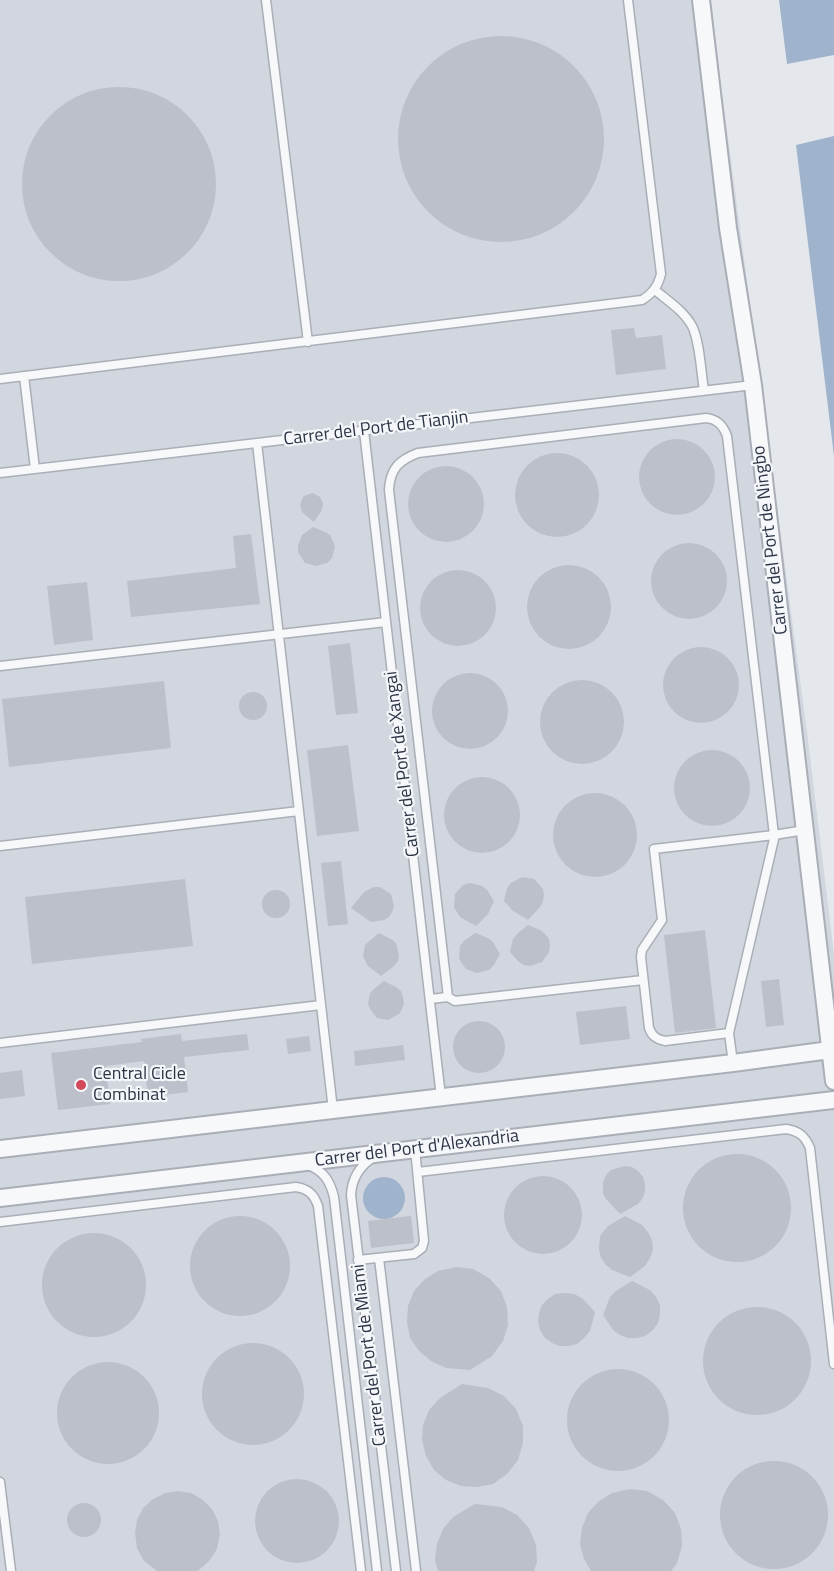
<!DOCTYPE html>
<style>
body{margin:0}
canvas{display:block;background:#e4e7ec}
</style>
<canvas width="834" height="1571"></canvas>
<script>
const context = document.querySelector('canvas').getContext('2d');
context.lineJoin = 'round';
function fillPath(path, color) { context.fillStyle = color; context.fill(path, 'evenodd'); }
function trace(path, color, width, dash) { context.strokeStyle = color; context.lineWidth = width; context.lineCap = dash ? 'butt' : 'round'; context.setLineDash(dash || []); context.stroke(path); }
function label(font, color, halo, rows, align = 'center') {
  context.font = font + ' "Titillium Web",sans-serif'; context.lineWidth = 4.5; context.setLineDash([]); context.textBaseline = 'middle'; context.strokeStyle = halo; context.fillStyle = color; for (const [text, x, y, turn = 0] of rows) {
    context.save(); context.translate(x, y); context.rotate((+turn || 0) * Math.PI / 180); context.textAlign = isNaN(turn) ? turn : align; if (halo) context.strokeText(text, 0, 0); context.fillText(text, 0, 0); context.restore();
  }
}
fillPath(new Path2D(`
 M0 0H711L721 86 808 740 834 954V1571H0Z`), '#d2d6de');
fillPath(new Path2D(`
 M779 0H834V55L787 64Z
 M834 136V456L796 145Z
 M363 1198a21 21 0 1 1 42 0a21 21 0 1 1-42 0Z`), '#9fb4cc');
fillPath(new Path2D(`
 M398 139a103 103 0 1 1 206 0a103 103 0 1 1-206 0Z
 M22 184a97 97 0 1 1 194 0a97 97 0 1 1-194 0Z
 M634 328 636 338 662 335 666 369 616 375 611 330Z
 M639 477a38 38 0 1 1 76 0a38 38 0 1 1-76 0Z
 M515 495a42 42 0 1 1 84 0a42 42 0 1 1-84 0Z
 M408 504a38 38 0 1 1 76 0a38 38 0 1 1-76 0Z
 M313 493 320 497 323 503 322 510 314 522 302 512 300 505 303 497 306 495Z
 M313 527 325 532 330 535 333 541 335 547 332 558 327 563 316 566 305 563 298 552V546L302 535Z
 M251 534 260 604 131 617 127 581 236 568 233 536Z
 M651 581a38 38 0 1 1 76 0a38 38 0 1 1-76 0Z
 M527 607a42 42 0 1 1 84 0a42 42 0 1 1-84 0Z
 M420 608a38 38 0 1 1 76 0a38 38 0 1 1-76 0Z
 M87 582 93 640 54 645 47 586Z
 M350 643 358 713 336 715 328 646Z
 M663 685a38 38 0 1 1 76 0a38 38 0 1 1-76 0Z
 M432 711a38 38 0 1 1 76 0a38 38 0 1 1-76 0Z
 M540 722a42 42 0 1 1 84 0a42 42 0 1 1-84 0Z
 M164 681 171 748 9 767 2 699Z
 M239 706a14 14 0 1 1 28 0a14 14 0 1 1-28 0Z
 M348 745 359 831 317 836 307 750Z
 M674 788a38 38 0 1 1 76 0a38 38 0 1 1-76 0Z
 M444 815a38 38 0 1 1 76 0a38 38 0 1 1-76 0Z
 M553 835a42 42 0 1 1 84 0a42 42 0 1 1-84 0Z
 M341 861 348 924 328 926 321 863Z
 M522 877 534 879 543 889 544 895 543 901 540 907 528 920 513 911 504 901 507 888 511 883Z
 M185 879 193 946 32 964 25 897Z
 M470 883 482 886 487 890 494 901 488 914 476 926 460 917 454 907 455 894 463 885Z
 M374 887H380L391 894 394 906 392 912 389 917 384 920 371 922 351 908 364 892Z
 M262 904a14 14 0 1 1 28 0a14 14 0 1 1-28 0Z
 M528 925 540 930 545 934 549 939 550 946 549 952 542 962 530 966 524 965 519 962 510 952 513 939 517 934Z
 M705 930 716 1028 675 1033 664 935Z
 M379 933 391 939 396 943 399 955 398 961 394 966 381 976 368 966 363 956 365 945Z
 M475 933 488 938 493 942 500 954 494 965 489 970 477 973 466 969 459 959 460 946 464 941Z
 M779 979 784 1025 766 1027 761 981Z
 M384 981 396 987 401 991 403 997 404 1003 402 1009 399 1014 388 1020 377 1018 370 1009 368 1004 370 993 374 989Z
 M626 1006 630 1039 580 1045 576 1012Z
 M453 1047a26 26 0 1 1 52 0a26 26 0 1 1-52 0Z
 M181 1034 182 1041 247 1034 249 1050 184 1057 188 1092 148 1097 144 1061 106 1066 110 1104 58 1110 51 1053 142 1042 141 1039Z
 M309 1036 311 1051 288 1054 286 1039Z
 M403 1045 405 1060 355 1066 354 1051Z
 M22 1070 25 1096 0 1099V1073Z
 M683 1208a54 54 0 1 1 108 0a54 54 0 1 1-108 0Z
 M625 1166 632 1167 638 1171 643 1177 645 1184V1192L642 1199 638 1204 620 1214 607 1200 603 1194V1183L606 1175 611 1170Z
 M504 1215a39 39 0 1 1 78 0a39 39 0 1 1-78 0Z
 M411 1216 414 1243 371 1248 368 1221Z
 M625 1216 642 1225 648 1232 652 1240 653 1250 650 1258 645 1266 630 1277 612 1270 606 1265 601 1258 599 1249 600 1236 608 1226Z
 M190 1266a50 50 0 1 1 100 0a50 50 0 1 1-100 0Z
 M42 1285a52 52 0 1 1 104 0a52 52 0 1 1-104 0Z
 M456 1267 473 1269 489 1278 501 1291 507 1307 508 1325 503 1341 492 1356 470 1370 446 1368 431 1361 419 1351 410 1338 407 1322 408 1306 414 1291 425 1279 438 1271Z
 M632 1281 650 1290 656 1297 660 1305V1314L658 1323 653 1330 645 1336 637 1338H628L620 1335 613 1330 603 1315 610 1297 616 1291Z
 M564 1293 574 1294 582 1298 595 1312 590 1331 584 1338 577 1344 569 1346H560L552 1343 545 1338 540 1330 538 1322 539 1313 542 1305 548 1299 555 1294Z
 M703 1361a54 54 0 1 1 108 0a54 54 0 1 1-108 0Z
 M202 1394a51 51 0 1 1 102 0a51 51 0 1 1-102 0Z
 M57 1413a51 51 0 1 1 102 0a51 51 0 1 1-102 0Z
 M567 1420a51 51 0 1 1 102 0a51 51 0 1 1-102 0Z
 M462 1384 488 1388 504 1396 516 1409 523 1426V1443L518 1460 507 1474 493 1484 477 1487 461 1486 446 1480 434 1470 426 1456 422 1440 423 1425 429 1410 440 1398Z
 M720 1515a54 54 0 1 1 108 0a54 54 0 1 1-108 0Z
 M255 1521a42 42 0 1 1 84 0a42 42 0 1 1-84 0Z
 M630 1489 647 1491 663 1500 675 1513 681 1529 682 1546 677 1563 671 1571H591L584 1559 580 1544 582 1528 588 1513 599 1501 612 1493Z
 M178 1491 191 1493 203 1500 212 1509 218 1521 220 1534 217 1549 209 1561 198 1571H157L144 1561 137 1548 135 1533 137 1520 143 1508 153 1499 165 1493Z
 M67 1520a17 17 0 1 1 34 0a17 17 0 1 1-34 0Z
 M475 1504 502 1507 517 1515 529 1528 536 1545 537 1562 534 1571H438L435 1560 437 1544 443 1529 453 1517Z`), '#bbc0ca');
const lane = new Path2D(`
 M266 0 308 342
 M655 290C668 301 684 311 692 326 700 341 701 373 704 390
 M24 376 35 469
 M0 379 642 300C653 293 658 286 661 274L628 0
 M364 431 441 1097
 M257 443 333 1110
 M0 473 753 385
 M0 666 386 622
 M0 846 299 811
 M448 997 389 490C390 469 399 460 418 453L706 418C717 419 723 425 727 436L774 835 654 849 662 920 642 950 641 957 649 1028C652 1036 656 1039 665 1041L729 1033 774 839V835L805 830
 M430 999 448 997 455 1001 643 980
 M729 1033 733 1063
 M0 1043 321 1005
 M374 1157C359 1166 352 1178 351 1195L396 1571
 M308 1165C324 1171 330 1181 334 1197L377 1571
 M418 1172 786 1129C799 1131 805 1136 810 1148L834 1364
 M0 1222 296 1187C308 1189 314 1194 318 1206L361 1571
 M379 1258 416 1571
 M358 1260 414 1254 422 1248 424 1241 415 1149
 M0 1482 11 1571`);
const street = new Path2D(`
 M701 0 728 228 753 385 834 1081
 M0 1149 733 1063 830 1050
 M0 1198 834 1100`);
trace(lane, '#a9aeb7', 11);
trace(street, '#a9aeb7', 20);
trace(lane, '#f7f8fa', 8);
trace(street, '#f7f8fa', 16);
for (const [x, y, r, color] of [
 [81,1085,6,"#d1495b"]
]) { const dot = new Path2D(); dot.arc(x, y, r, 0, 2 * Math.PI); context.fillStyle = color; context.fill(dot); trace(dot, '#f4f6f9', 2); }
label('18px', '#2b3445', '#f4f6f9', [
 ["Carrer del Port de Tianjin",376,429,-7],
 ["Carrer del Port de Ningbo",771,540,-97],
 ["Carrer del Port de Xangai",403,764,-97],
 ["Carrer del Port d'Alexandria",417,1149,-7],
 ["Carrer del Port de Miami",370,1355,-97]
]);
label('18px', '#2b3445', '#f4f6f9', [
 ["Central Cicle",93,1075],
 ["Combinat",93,1096]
], 'left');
</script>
